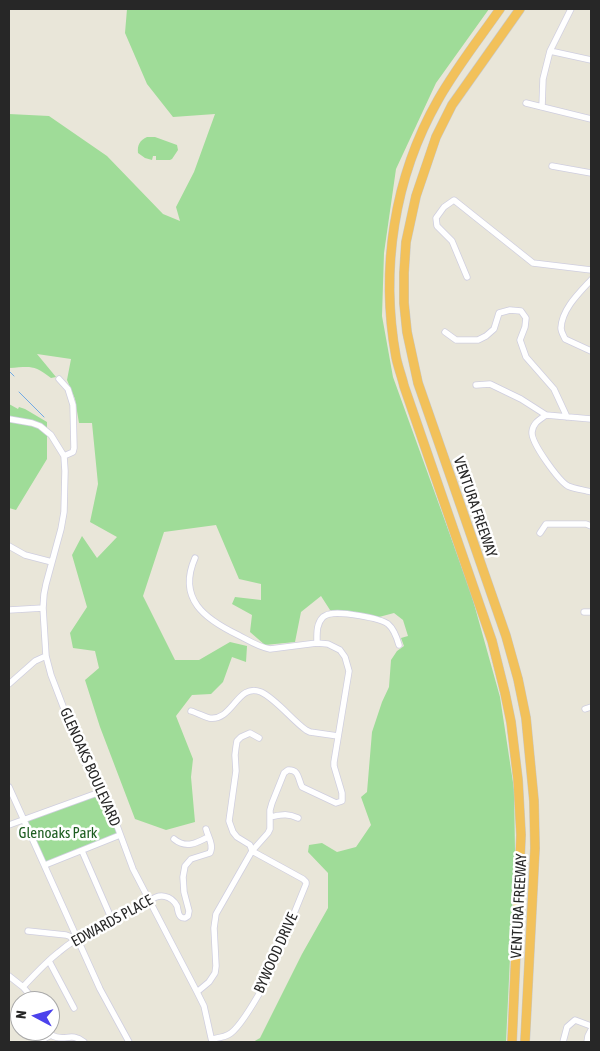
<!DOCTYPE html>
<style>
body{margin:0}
#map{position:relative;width:600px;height:1051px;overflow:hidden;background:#e9e6d9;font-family:"Asap Condensed",sans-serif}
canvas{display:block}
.frame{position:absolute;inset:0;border:10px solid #272727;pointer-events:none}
.north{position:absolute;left:10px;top:991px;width:50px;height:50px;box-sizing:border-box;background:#fff;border:1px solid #a9a9a9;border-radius:50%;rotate:276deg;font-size:14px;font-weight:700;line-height:20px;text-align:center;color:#272727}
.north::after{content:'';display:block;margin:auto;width:18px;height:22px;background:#4c42ec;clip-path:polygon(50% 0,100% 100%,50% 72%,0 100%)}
</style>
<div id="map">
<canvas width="600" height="1051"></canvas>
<div class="frame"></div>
<div class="north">N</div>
</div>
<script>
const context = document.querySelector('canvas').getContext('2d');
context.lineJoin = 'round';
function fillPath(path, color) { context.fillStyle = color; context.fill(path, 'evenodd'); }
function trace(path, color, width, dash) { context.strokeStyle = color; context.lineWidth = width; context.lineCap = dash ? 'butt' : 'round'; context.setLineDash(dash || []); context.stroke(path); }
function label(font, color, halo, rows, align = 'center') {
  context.font = font + ' "Asap Condensed",sans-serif'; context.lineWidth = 5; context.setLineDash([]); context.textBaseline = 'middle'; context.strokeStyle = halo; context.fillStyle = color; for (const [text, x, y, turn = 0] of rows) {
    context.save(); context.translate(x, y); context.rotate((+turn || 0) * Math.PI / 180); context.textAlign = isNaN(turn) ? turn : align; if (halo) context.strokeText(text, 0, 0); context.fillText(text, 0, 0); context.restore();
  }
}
fillPath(new Path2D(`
 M127 9H489L436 83 396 169 384 253 382 316 393 377 471 593 500 697 514 789 515 852 506 1042H253L260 1038 302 954 328 908V873L308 852 309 845 322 843 337 852 356 847 371 825 361 797 367 792 372 732 382 702 389 687 391 660 397 651 404 646 401 638 408 636 403 620 394 613 379 617 330 610 321 596 301 612 295 642 265 645 250 632 252 615 232 604 235 597 261 600V584L239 579 216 525 164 532 143 596 175 660H199L230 642 247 646 246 662 232 657 223 682 211 694 192 695 176 716 193 759 191 777 195 822 166 830 135 819 100 727 85 680 99 668 95 651 73 648 70 633 87 607 72 555 82 536 97 558 117 537 90 522 98 484 92 423H79L75 399 67 380 71 359 37 354 56 377 51 378C33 364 30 367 9 368V114L49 116 107 156 163 214 180 221 176 207 194 172 215 114 173 117 147 84 125 33Z
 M147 137H155L177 145 178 150 172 159 170 160H156V156H153L152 160 145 158 138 153C137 145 140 140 147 137Z
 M9 404 18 409 19 407 25 409 47 422V459L16 510 9 508Z
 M100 792 120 835 45 865 24 819Z`), '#9fdc98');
trace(new Path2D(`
 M9 372H10L14 376
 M19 392 44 417`), '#71aae5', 1);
const minor = new Path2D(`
 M550 51 591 60
 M526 103 591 119
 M542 107 543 79 550 51 571 9
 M552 166 591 173
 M467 277 452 241 437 226 436 218 444 207 454 200 533 263 591 270
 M591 280C579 293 562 309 561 328 561 332 564 336 565 339L591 351
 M445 332 456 340H478L486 336 494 329 499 313 510 310 521 311 526 318 525 327 520 340 526 357 554 389 567 417
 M59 379 68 389 73 405 74 448 73 452 64 456
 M476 385 490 384 521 399 546 415 591 419
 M546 415C539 420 533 423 532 432 531 443 559 481 568 486 574 489 585 490 591 492
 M9 419 32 423 40 426 51 435 64 456 65 471 64 512 61 529 46 584 44 594 43 608 46 656 51 675 84 761 116 823 133 869 197 992 204 1006 212 1042
 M540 533 546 524H586L591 526
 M9 546 25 555 52 562
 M195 558C177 599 205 619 238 635 248 640 258 647 270 649L317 643 328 644 340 650 345 657 349 671 334 762V766L342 793V801L336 803 302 787C298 779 299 769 288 770L284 773 272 803 270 810V829L268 833 252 851 216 914 214 928 216 966 215 973 209 982 197 992
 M9 610 43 608
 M584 612H591
 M317 643C317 634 316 624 323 617 325 616 327 614 330 614 340 611 380 618 388 624 394 629 397 638 399 645
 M9 684 35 661 46 656
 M585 709 591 707
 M191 711C197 713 203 716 209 718 233 722 237 682 261 692 276 699 292 720 306 730L310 732 338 736
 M9 787 100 989 129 1042
 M270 817C281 815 287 813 298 818
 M9 825 100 792
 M174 839C186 849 197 843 208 837
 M82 851 112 920
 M45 865 120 835
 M28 931 66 935 77 939
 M49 961 74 1008
 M9 976 23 987 35 1001
 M23 987C35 974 46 962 59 952 85 930 120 916 150 901 159 893 171 895 177 906 178 910 178 915 181 917 182 918 184 918 185 918L188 916 189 911 184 892 183 877 185 866 191 859 210 853C214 845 208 837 206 829
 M50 1023 51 1035
 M51 1035C65 1043 70 1031 84 1042
 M212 1039C218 1038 226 1037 231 1033 243 1024 259 994 267 980L306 884V882L303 879 252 851 250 845 237 837 233 832 229 821 236 771 235 755 236 747 237 741 241 737 250 733 259 738
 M38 1042 51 1035
 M563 1042 567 1027 575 1020 591 1026
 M587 1042 588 1036 591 1030`);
const highway = new Path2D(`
 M500 9C479 39 456 68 438 100 394 177 380 269 396 357 398 367 402 377 404 386L492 641 505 693 511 722 518 780 521 835 512 1042
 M520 9 452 105 436 137 416 196 406 242 404 273V303L407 332 418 383 506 636 518 679 526 718 534 801 535 848 525 1042`);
trace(minor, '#cfcedf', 7);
trace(highway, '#c7c7c7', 10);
trace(minor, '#fff', 5.5);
trace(highway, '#f2c15a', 9);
label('15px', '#272727', '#fff', [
 ["VENTURA FREEWAY",475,507,71],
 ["GLENOAKS BOULEVARD",90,767,66],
 ["VENTURA FREEWAY",519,906,-87],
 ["EDWARDS PLACE",112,921,-29],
 ["BYWOOD DRIVE",276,953,-66]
]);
label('15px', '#1d5d20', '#fff', [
 ["Glenoaks Park",58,833]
]);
</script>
